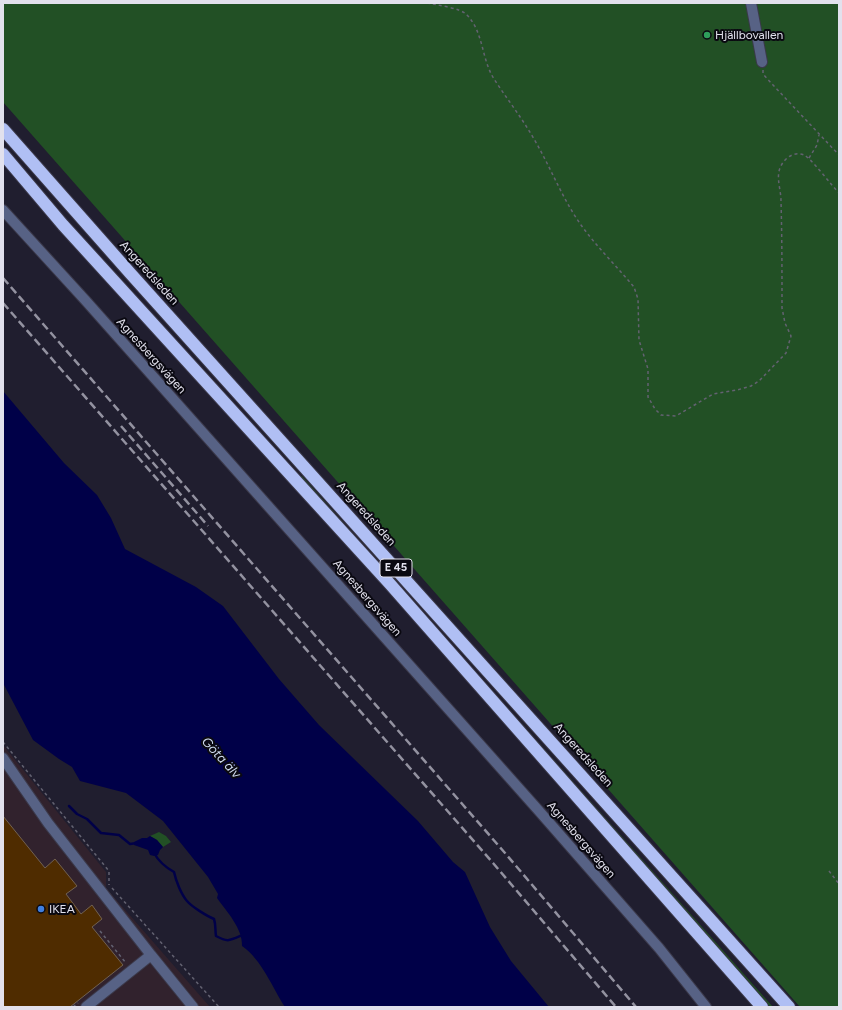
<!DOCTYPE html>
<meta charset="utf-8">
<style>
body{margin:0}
#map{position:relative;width:842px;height:1010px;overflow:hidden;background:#201e2f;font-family:Figtree,sans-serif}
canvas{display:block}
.frame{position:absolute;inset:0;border:4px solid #e2e1ed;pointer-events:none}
</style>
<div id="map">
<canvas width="842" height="1010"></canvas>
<div class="frame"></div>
</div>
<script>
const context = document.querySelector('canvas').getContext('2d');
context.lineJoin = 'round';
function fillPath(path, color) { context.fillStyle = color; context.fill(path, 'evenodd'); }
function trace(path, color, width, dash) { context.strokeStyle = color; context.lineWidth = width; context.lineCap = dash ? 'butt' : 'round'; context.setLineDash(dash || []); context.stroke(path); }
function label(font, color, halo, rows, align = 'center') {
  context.font = font + ' Figtree,sans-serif'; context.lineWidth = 4; context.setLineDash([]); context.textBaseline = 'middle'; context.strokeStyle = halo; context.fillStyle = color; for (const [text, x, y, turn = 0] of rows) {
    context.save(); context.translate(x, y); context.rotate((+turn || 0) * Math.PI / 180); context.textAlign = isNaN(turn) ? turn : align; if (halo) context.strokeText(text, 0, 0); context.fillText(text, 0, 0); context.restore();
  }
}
fillPath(new Path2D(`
 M3 745 106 872V888L210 1007H3Z`), '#31222d');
fillPath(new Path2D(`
 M3 3H839V1007H800L3 102Z
 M302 476 773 1007H770L739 972 301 479 300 477Z
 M159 832 166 836 171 842 163 847 157 840 150 836Z`), '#225025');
fillPath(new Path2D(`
 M3 391 64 463 97 495 111 518 125 549 196 587 223 606 279 679 319 725 418 821 453 862 465 872 490 927 511 961 549 1007H285C272 987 262 960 242 946 243 929 227 912 217 898L218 894 208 877 163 821 126 793 80 781 72 767 59 759 33 740 3 683Z
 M150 836 157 840 163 847 160 850 158 855 154 856 150 855 148 850 134 845V842L142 838H147Z`), '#000048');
trace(new Path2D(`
 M69 806 77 814 87 819 101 833 119 835 130 844 137 843
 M154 853C159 862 165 867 174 872 176 881 181 894 187 901 192 907 207 916 214 919 216 925 215 930 216 936 227 942 229 941 240 936`), '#000048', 2.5);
const building = new Path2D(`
 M3 816 45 868 55 859 77 886 66 894 81 914 92 905 102 919 92 927 123 965 70 1007H3Z`);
fillPath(building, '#4f2c00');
trace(building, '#716151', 1);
const minor = new Path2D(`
 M751 3 762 62
 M3 210 86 301 539 811 659 948 706 1007
 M3 758 48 823 151 955
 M86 1007 151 955 193 1007`);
const highway = new Path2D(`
 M3 129 130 273 789 1007
 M3 154 63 225 390 584 762 1007`);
trace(minor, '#3b394a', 12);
trace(highway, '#3b394a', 14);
trace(new Path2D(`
 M427 3C437 5 461 8 467 15 484 33 481 58 494 79 507 99 522 118 534 139 551 168 562 198 581 225 597 247 617 267 634 287L638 299 639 340 648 369V397L655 409 661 415 676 416 713 394 737 390 751 386 759 381 786 353 791 336 785 323 782 308C782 272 782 236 781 201 781 190 776 178 780 168 784 158 794 151 804 155 810 157 832 186 839 193
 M763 70V74L773 85 839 155
 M809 158 817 145 819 135
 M3 742 109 871V885
 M829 871 839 884
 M112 888 219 1007
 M100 931 126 963
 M73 1007 78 1003`), '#636271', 1.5, [3, 3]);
trace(minor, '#576285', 10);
trace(highway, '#b0bff4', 12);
trace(new Path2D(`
 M3 278 505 853 636 1007
 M3 303 493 863 616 1007
 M121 426 208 526`), '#9392a0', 2.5, [8, 4]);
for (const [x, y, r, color] of [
 [707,35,4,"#2e9e5b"],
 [41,909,4,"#3f7fe0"]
]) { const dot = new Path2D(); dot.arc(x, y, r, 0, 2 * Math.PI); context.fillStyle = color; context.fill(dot); trace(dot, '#0a0911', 1.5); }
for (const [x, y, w] of [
 [396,568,32]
]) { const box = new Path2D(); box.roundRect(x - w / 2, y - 9, w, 18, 3); context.fillStyle = '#0a0911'; context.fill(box); trace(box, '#e2e1ed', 1); }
label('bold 11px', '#e2e1ed', null, [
 ["E 45",396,568]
]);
label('12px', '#e2e1ed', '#0a0911', [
 ["Hjällbovallen",715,35],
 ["IKEA",49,909]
], 'left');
label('12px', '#e2e1ed', '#0a0911', [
 ["Angeredsleden",149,273,48],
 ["Agnesbergsvägen",151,356,48],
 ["Angeredsleden",366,514,48],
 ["Agnesbergsvägen",367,598,49],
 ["Angeredsleden",583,755,48],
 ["Agnesbergsvägen",581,840,49]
]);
label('italic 13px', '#cedaef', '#0a0911', [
 ["Göta älv",221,758,47]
]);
</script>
